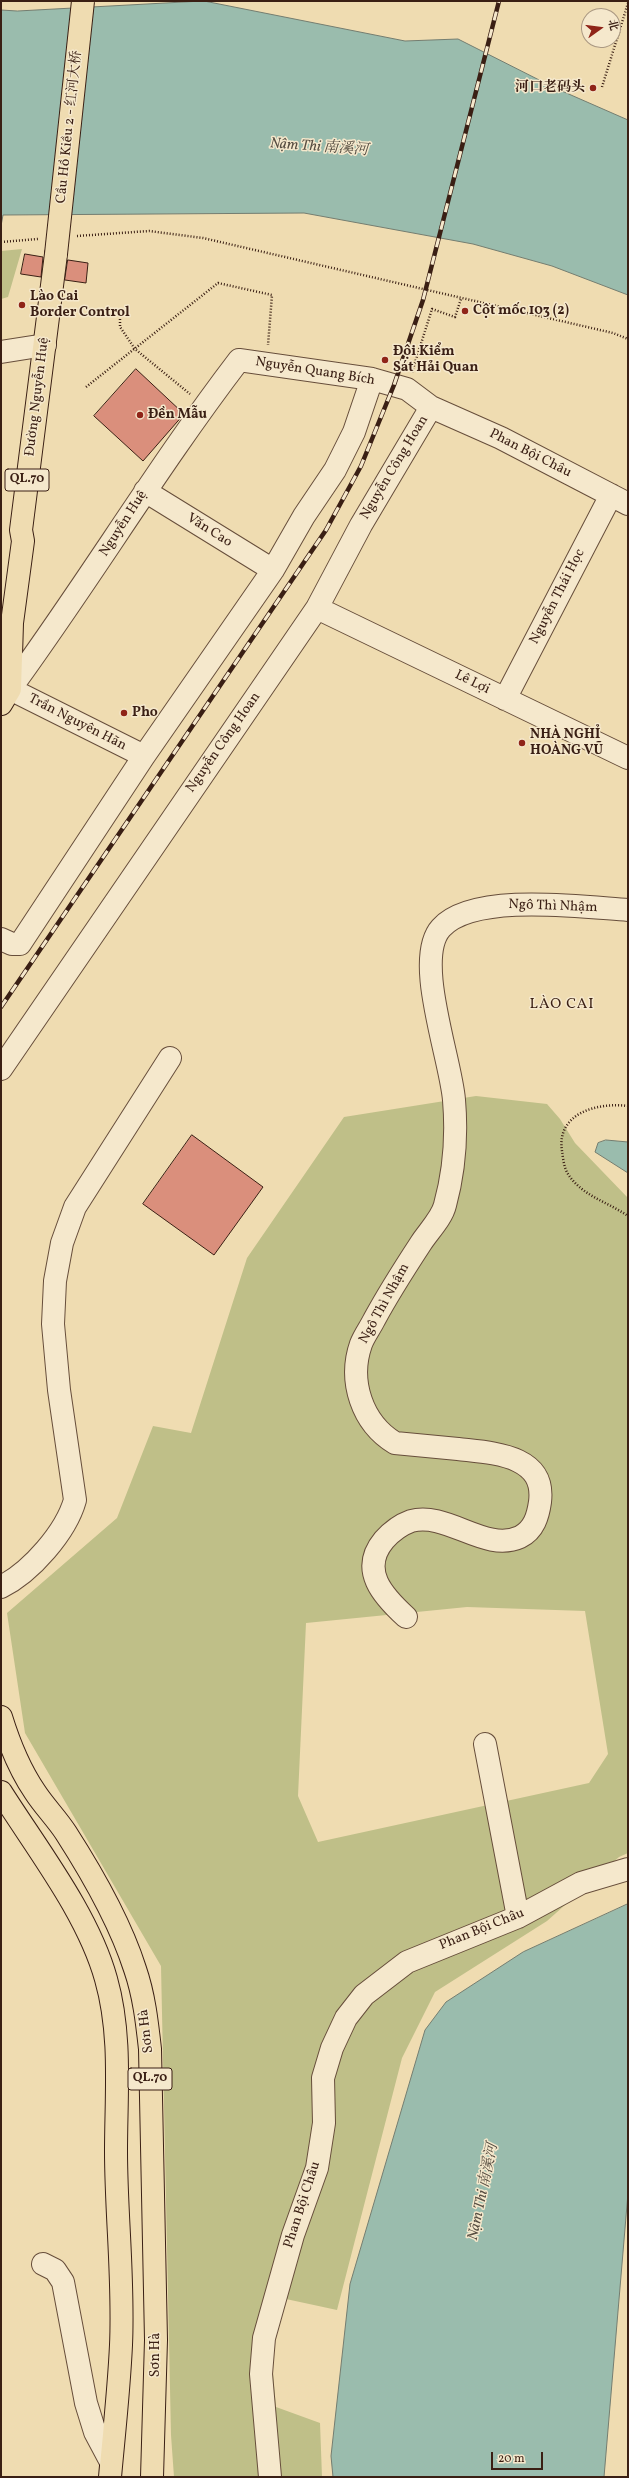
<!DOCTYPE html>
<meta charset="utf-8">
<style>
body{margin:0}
#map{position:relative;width:629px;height:2478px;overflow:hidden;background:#efdcb1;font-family:Vollkorn,"Noto Serif SC",serif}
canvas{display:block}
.frame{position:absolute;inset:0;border:2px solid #3a1f14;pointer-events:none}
.north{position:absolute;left:581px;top:8px;width:40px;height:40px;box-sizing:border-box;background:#f5e8cc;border:1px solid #aa9882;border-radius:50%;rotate:76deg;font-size:11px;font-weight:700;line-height:16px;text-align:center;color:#3a1f14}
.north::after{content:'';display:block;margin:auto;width:14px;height:18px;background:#8f2418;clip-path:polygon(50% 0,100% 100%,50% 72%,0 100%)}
.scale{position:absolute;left:491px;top:2452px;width:52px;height:18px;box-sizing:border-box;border:2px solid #3a1f14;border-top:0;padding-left:5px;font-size:12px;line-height:14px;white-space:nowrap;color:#3a1f14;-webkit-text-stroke:3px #f5e8cc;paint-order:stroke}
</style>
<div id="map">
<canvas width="629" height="2478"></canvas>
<div class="frame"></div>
<div class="north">北</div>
<div class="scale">20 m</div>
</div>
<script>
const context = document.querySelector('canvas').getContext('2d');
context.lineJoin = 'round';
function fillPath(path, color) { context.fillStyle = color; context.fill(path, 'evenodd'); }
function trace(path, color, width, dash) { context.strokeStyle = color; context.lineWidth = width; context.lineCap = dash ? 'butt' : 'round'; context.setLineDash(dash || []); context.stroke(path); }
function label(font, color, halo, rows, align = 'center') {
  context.font = font + ' Vollkorn,"Noto Serif SC",serif'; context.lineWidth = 3; context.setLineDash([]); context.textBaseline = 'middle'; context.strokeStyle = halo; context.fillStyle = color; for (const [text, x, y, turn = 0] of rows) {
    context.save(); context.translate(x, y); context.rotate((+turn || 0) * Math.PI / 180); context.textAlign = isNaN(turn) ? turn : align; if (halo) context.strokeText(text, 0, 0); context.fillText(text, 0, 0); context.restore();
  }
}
fillPath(new Path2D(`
 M22 249 8 297 1 299V251Z
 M476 1096 547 1104 560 1119 575 1143 628 1198V1853L619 1857 547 1921 435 1992 402 2058 337 2310 286 2299 271 2350 276 2407 320 2423 322 2477H174L171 2435 161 1966 25 1733 7 1613 117 1518 153 1426 191 1433 247 1258 344 1117ZM467 1607 585 1611 608 1754 589 1783 318 1842 298 1796 306 1623Z`), '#bfbf88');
const water = new Path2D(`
 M204 1 405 41 458 39 555 88 628 120V295L552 266 473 244 304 213 3 215 1 226V10L17 11Z
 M606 1140 628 1142V1173L595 1152 598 1143Z
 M628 1904V2193L604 2477H333L331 2456 350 2284 425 2030 446 2002 523 1952Z`);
fillPath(water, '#9abcad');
trace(water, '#747d70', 1);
const building = new Path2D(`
 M25 254 43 257 41 277 21 274Z
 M68 260 88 263 86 283 65 280Z
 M136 369 184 414 143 461 94 416Z
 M192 1135 263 1187 214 1255 143 1204Z`);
fillPath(building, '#da8f7c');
trace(building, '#3a1f14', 1);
const minor = new Path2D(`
 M1 352 45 345
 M145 491 273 570
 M317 608 628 758
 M505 699 611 495
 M144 756 10 689C89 581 158 466 239 360L372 379 407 389 431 407 501 438 628 504
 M1 939 12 944H20L144 756 273 570 304 516 335 470 354 432 372 379
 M1 1069 317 608 361 525 431 407
 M1 1587C31 1572 66 1532 75 1500L59 1390 53 1324 55 1281 62 1243 75 1207 170 1058
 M406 1617C383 1596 359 1570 384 1540 392 1531 400 1525 411 1521 447 1511 485 1553 520 1537 534 1530 538 1516 540 1502 546 1454 491 1453 458 1449 437 1447 416 1445 395 1443 362 1423 348 1381 361 1344 364 1336 370 1328 374 1320 388 1294 404 1269 421 1243 428 1232 442 1218 445 1205 454 1172 457 1135 454 1100 451 1059 413 959 441 928 473 892 583 907 628 910
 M485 1744 518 1917
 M43 2264 55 2270 63 2282 86 2403 95 2432 111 2462
 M270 2477 261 2374 264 2338 293 2235 317 2168 324 2123 323 2078 332 2048 346 2018 364 1995 407 1962 518 1917 581 1883 628 1869`);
const highway = new Path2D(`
 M1 704 10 689 12 623 23 541 21 530 56 254
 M1 1717C9 1743 20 1770 35 1792 44 1806 57 1819 66 1833 93 1875 120 1922 135 1969 144 1995 147 2022 150 2049L156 2340 152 2477
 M1 1792C37 1849 88 1914 106 1979 122 2035 116 2094 116 2151 116 2215 124 2280 121 2345 119 2389 114 2433 110 2477`);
trace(minor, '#674e3b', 24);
trace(highway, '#3a1f14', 24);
trace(new Path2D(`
 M602 87 628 3
 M77 236 149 231 203 238 613 333 628 339
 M1 242 38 239
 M120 313V327L135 349 190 394
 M412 372 432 309 455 317 461 299
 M86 387 218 283 272 295 268 345
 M628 1106C598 1102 556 1113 562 1151 563 1158 564 1168 568 1174 582 1196 608 1202 628 1216`), '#3a1f14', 2.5, [1, 2]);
trace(minor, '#f5e8cc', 22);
trace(highway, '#efdcb1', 22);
const rail = new Path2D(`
 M1 1007 326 530 361 466 394 385 423 300 499 1`);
trace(rail, '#3a1f14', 4.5);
trace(rail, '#f5e8cc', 3, [9]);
const highwayBridge = new Path2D(`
 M56 254 83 1`);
trace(highwayBridge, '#3a1f14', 24, []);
trace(highwayBridge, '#efdcb1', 22);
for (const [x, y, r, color] of [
 [593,88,4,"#8f2418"],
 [22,305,4,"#8f2418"],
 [465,311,4,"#8f2418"],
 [385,360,4,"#8f2418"],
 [140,415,4,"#8f2418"],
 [124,713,4,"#8f2418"],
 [522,743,4,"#8f2418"]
]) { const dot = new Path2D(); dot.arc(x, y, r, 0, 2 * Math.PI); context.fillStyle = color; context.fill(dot); trace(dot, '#f5e8cc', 1.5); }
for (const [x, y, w] of [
 [27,480,44],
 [150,2079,44]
]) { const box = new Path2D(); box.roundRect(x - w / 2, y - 11, w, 22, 3); context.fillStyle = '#f5e8cc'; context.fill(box); trace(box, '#3a1f14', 1); }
label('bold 13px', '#3a1f14', null, [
 ["QL.70",27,480],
 ["QL.70",150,2079]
]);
label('bold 14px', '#3a1f14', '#f5e8cc', [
 ["河口老码头",585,88,"right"],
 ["Lào Cai",30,297],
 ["Border Control",30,313],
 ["Cột mốc 103 (2)",473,311],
 ["Đội Kiểm",393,352],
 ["Sát Hải Quan",393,368],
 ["Đền Mẫu",148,415],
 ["Pho",132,713],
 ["NHÀ NGHỈ",530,735],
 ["HOÀNG VŨ",530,751]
], 'left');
label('14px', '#3a1f14', '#f5e8cc', [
 ["Cầu Hồ Kiều 2 - 红河大桥",70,127,-84],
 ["Nguyễn Quang Bích",315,372,9],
 ["Đường Nguyễn Huệ",38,397,-83],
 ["Phan Bội Châu",530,454,27],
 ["Nguyễn Công Hoan",395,468,-59],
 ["Nguyễn Huệ",124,524,-57],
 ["Văn Cao",209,531,32],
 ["Nguyễn Thái Học",558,597,-63],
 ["Lê Lợi",472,683,26],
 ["Trần Nguyên Hãn",77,723,27],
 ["Nguyễn Công Hoan",224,743,-55],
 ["Ngô Thì Nhậm",553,907,2],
 ["Ngô Thì Nhậm",385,1304,-61],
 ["Phan Bội Châu",482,1930,-22],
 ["Sơn Hà",147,2031,-97],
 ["Phan Bội Châu",303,2205,-72],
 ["Sơn Hà",156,2355,-90]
]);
label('italic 15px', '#574e42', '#f5e8cc', [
 ["Nậm Thi 南溪河",319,148,4],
 ["Nậm Thi 南溪河",484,2192,-78]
]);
context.letterSpacing = '1px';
label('15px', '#3a1f14', '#f5e8cc', [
 ["LÀO CAI",562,1005]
]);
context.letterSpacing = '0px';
</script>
